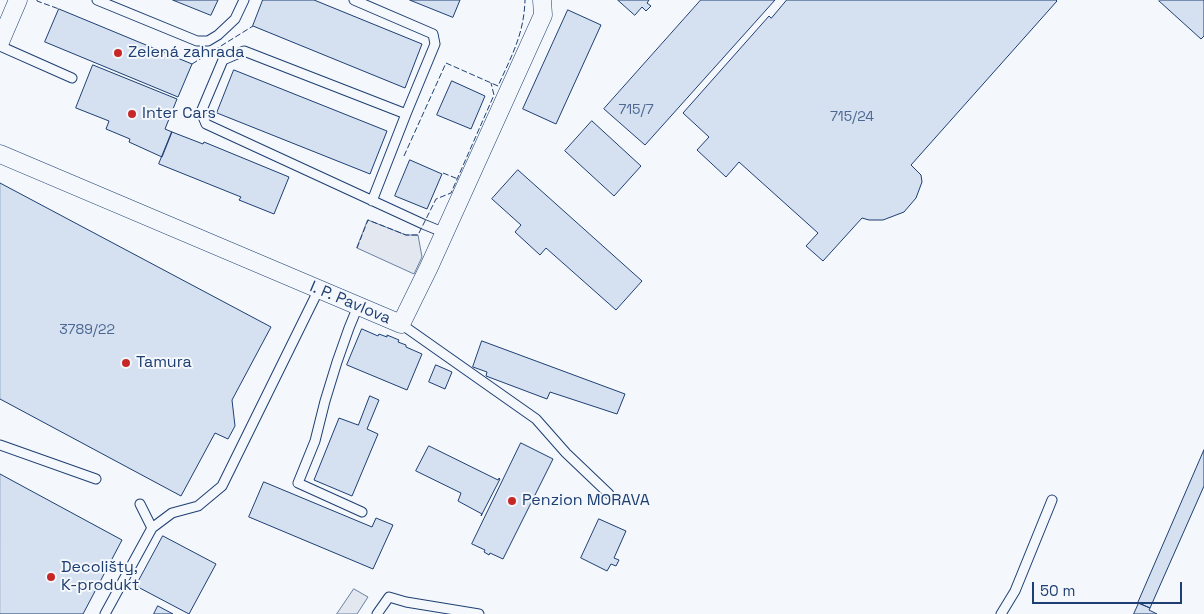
<!DOCTYPE html>
<meta charset="utf-8">
<style>
body{margin:0}
#map{position:relative;width:1204px;height:614px;overflow:hidden;background:#f4f7fb;font-family:"Space Grotesk",sans-serif}
canvas{display:block}
.scale{position:absolute;left:1032px;top:582px;width:150px;height:22px;box-sizing:border-box;border:2px solid #1d3f73;border-top:0;padding-left:6px;font-size:15px;line-height:18px;white-space:nowrap;color:#1d3f73;-webkit-text-stroke:4px #f4f7fb;paint-order:stroke}
</style>
<div id="map">
<canvas width="1204" height="614"></canvas>
<div class="scale">50 m</div>
</div>
<script>
const context = document.querySelector('canvas').getContext('2d');
context.lineJoin = 'round';
function fillPath(path, color) { context.fillStyle = color; context.fill(path, 'evenodd'); }
function trace(path, color, width, dash) { context.strokeStyle = color; context.lineWidth = width; context.lineCap = dash ? 'butt' : 'round'; context.setLineDash(dash || []); context.stroke(path); }
function label(font, color, halo, rows, align = 'center') {
  context.font = font + ' "Space Grotesk",sans-serif'; context.lineWidth = 4; context.setLineDash([]); context.textBaseline = 'middle'; context.strokeStyle = halo; context.fillStyle = color; for (const [text, x, y, turn = 0] of rows) {
    context.save(); context.translate(x, y); context.rotate((+turn || 0) * Math.PI / 180); context.textAlign = isNaN(turn) ? turn : align; if (halo) context.strokeText(text, 0, 0); context.fillText(text, 0, 0); context.restore();
  }
}
const parking = new Path2D(`
 M368 220 406 235H418L422 257 414 274 357 248Z
 M354 589 368 597 357 614H337Z`);
fillPath(parking, '#e3e8f0');
trace(parking, '#687fa3', 1);
const building = new Path2D(`
 M173 0H218L211 15Z
 M263 0H314L422 44 405 88 253 26Z
 M410 0H460L453 17Z
 M618 0H649L647 3 651 6 646 11 642 7 635 15Z
 M701 0H775L645 145 604 109Z
 M787 0H1056L1057 1 911 165 921 175 922 182 916 198 904 212 883 220H869L862 218 823 261 806 246 818 233 739 162 726 177 697 150 709 137 683 113 769 16 771 18Z
 M1160 0H1204V36L1201 39 1159 1Z
 M59 9 192 64 178 97 45 42Z
 M568 10 601 25 556 124 523 109Z
 M93 65 177 99 165 129 172 132 162 157 129 142 130 139 106 129 109 121 76 108Z
 M234 70 387 131 370 174 217 113Z
 M452 81 485 96 471 129 437 115Z
 M592 121 641 166 614 196 565 151Z
 M172 132 203 144 204 142 289 177 274 214 239 200 241 197 159 164Z
 M410 160 442 174 427 209 395 196Z
 M518 170 642 281 616 310 546 248 540 255 515 232 521 225 492 199Z
 M0 183 271 327 232 400 235 426 228 439 215 433 181 496 0 399Z
 M362 329 378 336 379 334 387 337V335L399 340 398 342 406 345V347L422 354 407 390 347 365Z
 M482 341 625 394 617 414 550 392 547 399 486 376 487 372 473 367Z
 M436 365 452 372 445 389 429 382Z
 M370 396 379 400 367 429 378 434 352 496 314 480 339 418 358 425Z
 M521 443 553 459 503 559 490 553 489 555 484 552 485 550 472 544Z
 M429 446 498 480 499 478 500 479 481 516 482 514 458 501 461 493 416 471Z
 M1204 450V486L1150 608 1138 603Z
 M0 474 122 540 83 614H0Z
 M264 482 372 527 376 518 393 525 373 569 249 517Z
 M599 519 626 531 614 558 619 560 616 566 611 564 607 571 581 558Z
 M163 536 216 564 189 614 136 586Z
 M1139 603 1150 608 1149 610 1157 614H1134Z
 M158 606 173 614H154Z`);
fillPath(building, '#d5e0f0');
trace(building, '#1d3f73', 1);
const service = new Path2D(`
 M97 0 197 41H208L218 35 235 19 244 0
 M354 0 433 34 435 44 406 114
 M0 46 72 78
 M372 201 406 114 244 51 223 60 201 112 206 124 423 224 445 233
 M358 306 349 328 337 362 325 401 315 441 298 483 362 512
 M401 324 536 419 566 453 609 494
 M0 445 96 479
 M140 504 152 528
 M105 614 152 528 172 513 198 506 222 486 319 289
 M377 614 389 597 406 602 479 614
 M1001 614 1015 591 1052 500`);
const minor = new Path2D(`
 M0 42 18 0
 M0 154 401 324 429 267 543 15 542 0`);
trace(service, '#1d3f73', 11);
trace(minor, '#1d3f73', 19);
trace(service, '#f4f7fb', 9);
trace(minor, '#f4f7fb', 18);
trace(new Path2D(`
 M37 0V1L59 9
 M192 64 253 26
 M404 156 446 63 498 86C512 55 524 34 525 0
 M443 173 458 179
 M357 248 368 220 406 235H418L436 199 451 193 494 95 491 83`), '#1d3f73', 1, [6, 2.5]);
for (const [x, y, r, color] of [
 [118,53,5,"#c62828"],
 [132,114,5,"#c62828"],
 [126,363,5,"#c62828"],
 [512,501,5,"#c62828"],
 [51,577,5,"#c62828"]
]) { const dot = new Path2D(); dot.arc(x, y, r, 0, 2 * Math.PI); context.fillStyle = color; context.fill(dot); trace(dot, '#f4f7fb', 2); }
label('14px', '#4b6792', null, [
 ["715/7",636,110],
 ["715/24",852,117],
 ["3789/22",87,330]
]);
label('16px', '#1d3f73', '#f4f7fb', [
 ["Zelená zahrada",128,53],
 ["Inter Cars",142,114],
 ["Tamura",136,363],
 ["Penzion MORAVA",522,501],
 ["Decolišty,",61,568],
 ["K-produkt",61,586]
], 'left');
label('16px', '#1d3f73', '#f4f7fb', [
 ["I. P. Pavlova",350,303,23]
]);
</script>
